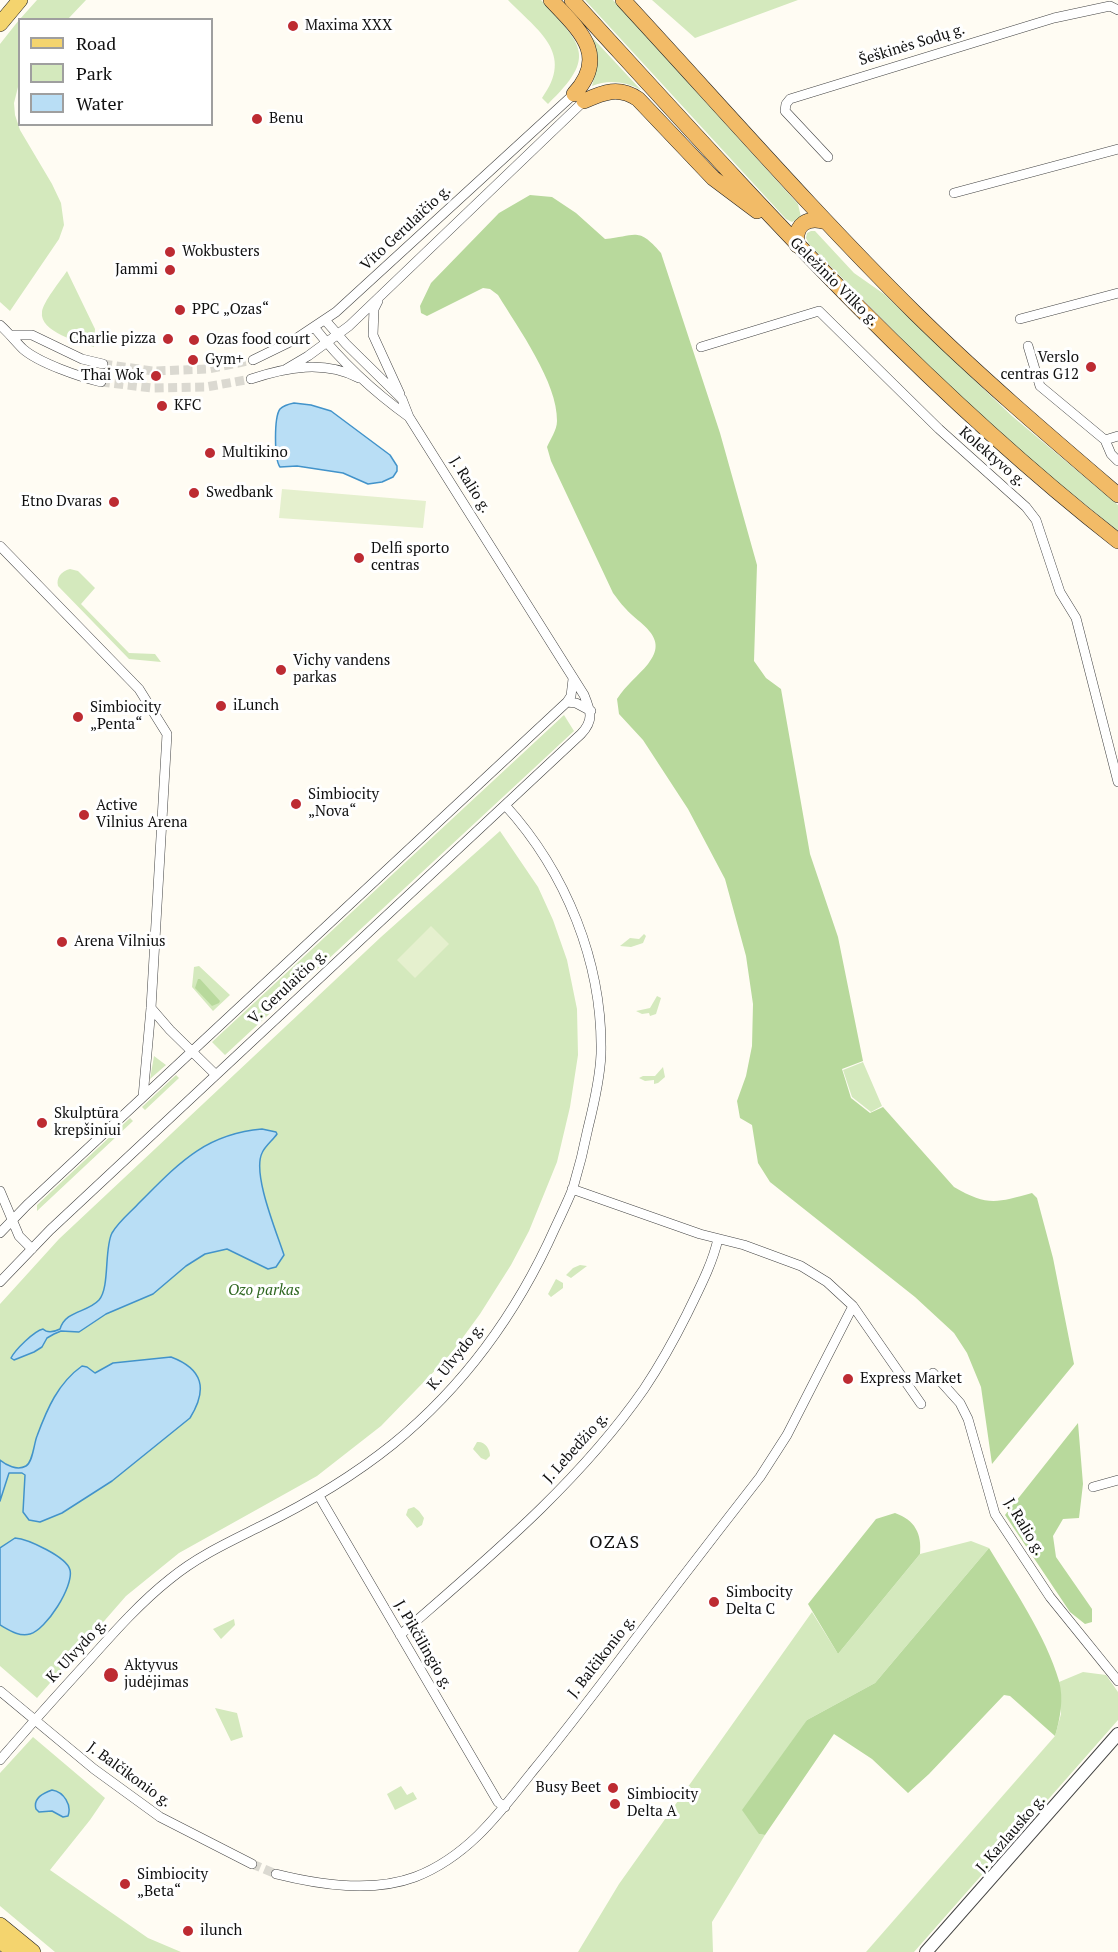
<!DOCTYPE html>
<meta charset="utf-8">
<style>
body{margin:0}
#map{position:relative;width:1118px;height:1952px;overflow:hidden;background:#fffcf3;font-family:"PT Serif",serif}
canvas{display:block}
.legend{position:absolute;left:18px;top:18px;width:195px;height:108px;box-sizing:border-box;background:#fff;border:2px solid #9f9f9f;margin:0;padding:8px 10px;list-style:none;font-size:18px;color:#101010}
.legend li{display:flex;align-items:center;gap:12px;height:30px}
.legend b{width:30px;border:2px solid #9f9f9f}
</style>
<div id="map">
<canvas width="1118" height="1952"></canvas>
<ul class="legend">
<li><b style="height:8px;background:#f4d46e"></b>Road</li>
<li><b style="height:16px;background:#d4e9bd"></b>Park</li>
<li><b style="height:16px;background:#b9def5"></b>Water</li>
</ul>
</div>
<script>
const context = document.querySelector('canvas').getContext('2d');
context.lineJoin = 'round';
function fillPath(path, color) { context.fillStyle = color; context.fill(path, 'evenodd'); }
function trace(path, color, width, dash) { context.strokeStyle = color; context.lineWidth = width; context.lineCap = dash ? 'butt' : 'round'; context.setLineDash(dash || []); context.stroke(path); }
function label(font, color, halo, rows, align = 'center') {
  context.font = font + ' "PT Serif",serif'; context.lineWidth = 6; context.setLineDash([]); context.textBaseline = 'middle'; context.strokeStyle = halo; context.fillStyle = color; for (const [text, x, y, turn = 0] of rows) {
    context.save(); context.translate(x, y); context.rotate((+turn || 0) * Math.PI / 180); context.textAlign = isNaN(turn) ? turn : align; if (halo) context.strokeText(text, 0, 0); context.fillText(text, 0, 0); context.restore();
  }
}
fillPath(new Path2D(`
 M37 0H86L68 19H20Z
 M508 0H541C582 45 598 56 548 104L542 98C575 53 538 31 508 0Z
 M585 0H613L798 204 801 217 792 222 786 219Z
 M652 0H798L695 38Z
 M19 20 20 79 14 103 15 115 20 130 52 184 61 203 64 225 59 239 10 311 0 302V44Z
 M589 34 641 90C626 82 609 79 592 86 598 66 598 53 589 34Z
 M811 231H815L854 273 884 294 1012 416 1118 505V531L1013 446 930 368 809 244 806 238 807 233Z
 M67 271 95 329 94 347C80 342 39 332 42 312 43 302 61 280 67 271Z
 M70 569 78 571 95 588 81 604 129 653 155 654 161 662 129 659 58 586C56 578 61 571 70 569Z
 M564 715 574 731 225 1055 212 1042Z
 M500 831 538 887 553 920 567 960 577 1009 578 1055 570 1107 557 1162 529 1231 511 1265 480 1314 450 1355 381 1426 317 1476 179 1553 126 1596 37 1698 0 1666V1304L59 1239 381 937Z
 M644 934 646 936 643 943 631 947 620 946 630 938 639 939Z
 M199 966 230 995 213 1011 192 987 194 967Z
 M657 996 661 998 656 1014 650 1016 649 1013 642 1014 636 1011 650 1008Z
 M154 1056 166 1065 150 1079Z
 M863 1062 882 1106 871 1112 852 1097 843 1070Z
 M663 1067 665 1077 658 1083 654 1084V1080L645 1081 639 1078 643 1076H655Z
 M176 1075 179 1078 145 1110 142 1107Z
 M130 1118 133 1121 37 1211V1205Z
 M580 1265 587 1266 571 1278 566 1275 573 1268Z
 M556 1279 563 1283V1288L551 1297 548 1294Z
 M477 1442C485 1441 490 1449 490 1456L486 1460 481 1458 473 1449Z
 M414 1507 419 1511 424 1518 422 1525 417 1528 406 1515 408 1509Z
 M971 1541 989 1548 875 1683 807 1720 759 1834 765 1835 712 1922 713 1952H578L619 1884 812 1612 838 1654 920 1554Z
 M234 1619 235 1625 221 1639 213 1629Z
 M1083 1672 1106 1675 1118 1692V1720L914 1952H866L1055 1736 1061 1714 1059 1682Z
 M215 1708 237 1713 243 1737 231 1741Z
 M33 1737 105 1798 90 1820 50 1870 148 1938 181 1952H55L0 1906V1773Z
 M401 1786 407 1795 413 1792 417 1799 395 1810 387 1794Z`), '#d4e9bd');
fillPath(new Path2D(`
 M530 195 552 197 576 213 605 239C636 236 638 226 661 253L720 433 757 565 754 661 766 678 781 689 810 854 838 937 863 1061 842 1069 851 1098 870 1113 883 1107 954 1187C987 1206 996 1203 1032 1193L1037 1198 1053 1258 1074 1364 992 1464 981 1387 967 1353 954 1333 915 1297 770 1182 758 1163 752 1125 740 1118 737 1101 746 1076 752 1046 753 1004 746 956 725 879 688 809 643 740 619 714 617 699C626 685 638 676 648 664 670 637 640 625 625 608 620 603 617 598 613 593L551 461 547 447C550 440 557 430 557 421 558 383 518 328 498 295L490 289 483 288 427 316 421 313 420 306 431 283 499 213Z
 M198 979H200L220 1001 219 1003 212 1006 195 988Z
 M1078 1423 1083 1484 1079 1518 1063 1519 1053 1536 1056 1557 1092 1609V1622L1085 1624 1070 1612 1005 1515Z
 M895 1513C915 1520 922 1534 920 1554L838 1654 808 1604 876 1519Z
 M989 1548C1013 1588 1046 1636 1059 1681 1064 1699 1060 1719 1055 1736L1010 1696 1004 1695 929 1774 908 1793 872 1759 834 1734 765 1835 759 1834 742 1810 807 1720 875 1683Z`), '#b8d99c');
fillPath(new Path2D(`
 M282 489 426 501 423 528 279 518Z
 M431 926 449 944 415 978 397 960Z`), '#e5f0ce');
const water = new Path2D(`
 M294 403 311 405 331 411 390 455 397 466V471L393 477 382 482 368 484 343 473 297 466 280 467C274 459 274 417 280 409 284 405 289 404 294 403Z
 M262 1129 276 1132 277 1134C273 1140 265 1146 262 1153 252 1174 277 1233 284 1255L276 1267 268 1269 227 1249 205 1254 186 1266 153 1294 106 1314 79 1332 61 1331 54 1334 47 1338 42 1347 34 1352 14 1360 11 1358C15 1350 34 1331 43 1329 48 1334 54 1332 60 1329 66 1310 87 1313 99 1300 110 1288 104 1248 112 1233 119 1221 131 1212 140 1202 179 1163 205 1134 262 1129Z
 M171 1357C203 1369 208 1389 190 1418L112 1481 62 1513 40 1522 29 1520 23 1512 25 1475 22 1473H9L0 1501V1460C6 1465 17 1471 26 1466 33 1462 34 1443 37 1436 47 1409 58 1383 82 1366L87 1367 95 1373 113 1363Z
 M15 1538C28 1539 67 1557 70 1570 74 1586 46 1630 30 1634 19 1637 9 1630 0 1625V1548Z
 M52 1790C64 1792 72 1805 68 1816L63 1817 52 1811 39 1812 36 1809C33 1799 43 1793 52 1790Z`);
fillPath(water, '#b9def5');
trace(water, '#4293ca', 1.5);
trace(new Path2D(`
 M103 364 153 371 208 369 253 360
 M101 382 152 388 206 387 251 379
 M252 1864 276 1874`), '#dbd9d1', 9, [9, 4.5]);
const minor = new Path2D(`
 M828 157 785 111 786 104 790 99 1054 18 1110 6 1118 10
 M954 193 1118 149
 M378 301 374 309 373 335 400 394
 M1020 319 1118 293
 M0 325C9 333 15 341 23 349 39 363 80 377 101 382
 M314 327C340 360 374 392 409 417
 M13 335H32L82 359 103 364
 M1028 346 1040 386 1105 440 1111 454 1118 461
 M701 347 819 311 939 429 1026 507 1036 520 1060 592 1076 618 1118 782
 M253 360 294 340 336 312 574 94
 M286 369 308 356 349 326 584 101
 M251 379C287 367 324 360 359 378
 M1105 440 1118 436
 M0 546 139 689 167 734 151 1008 143 1097
 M567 702 576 703 591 711
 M151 1008 170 1030 216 1075
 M572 1189 700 1234 744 1245 801 1266 827 1282 853 1306 921 1404
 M0 1191 19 1236 32 1249
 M0 1233 27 1205 567 702 571 696 573 679
 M0 1282 50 1230 581 734C594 720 591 712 584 695L409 417 402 399 346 344 325 320
 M933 1373 960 1403 968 1419 995 1514 1050 1597 1118 1681
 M1093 1487 1118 1480
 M319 1496 498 1802 505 1807
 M400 1635C486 1560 578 1484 644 1389 660 1365 674 1340 687 1314 699 1289 712 1265 718 1239
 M0 1691 94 1769 160 1817 252 1864
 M0 1760C30 1725 60 1692 91 1658 116 1630 141 1602 170 1579 198 1556 229 1542 261 1526 308 1503 352 1477 393 1444 464 1386 518 1311 555 1228 561 1215 568 1201 573 1188 579 1168 584 1148 588 1128 594 1104 600 1079 601 1054 603 963 566 872 505 805
 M276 1874C320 1885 372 1893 415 1877 467 1857 499 1814 532 1772 556 1743 579 1713 602 1683 654 1614 707 1545 760 1477L787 1435 853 1306`);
const tertiary = new Path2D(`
 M926 1952 1118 1734`);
const primary = new Path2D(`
 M0 24 20 0
 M0 1925 33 1952
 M0 1941 14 1952`);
const trunk = new Path2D(`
 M551 0C578 29 610 55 574 94
 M572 0C745 189 915 382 1118 541
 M623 0C720 105 814 213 915 313 980 377 1049 436 1118 495
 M584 101C604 92 619 86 638 99L713 178 757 211
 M797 245C794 224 808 216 826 222`);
trace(minor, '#434343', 10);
trace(tertiary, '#434343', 14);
trace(primary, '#212121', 16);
trace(trunk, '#212121', 16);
trace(minor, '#fff', 9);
trace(tertiary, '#fff', 12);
trace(primary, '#f4d46e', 15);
trace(trunk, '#f2bb67', 15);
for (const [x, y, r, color] of [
 [293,26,6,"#bd2b32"],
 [257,119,6,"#bd2b32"],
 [170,252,6,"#bd2b32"],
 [170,270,6,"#bd2b32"],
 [180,310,6,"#bd2b32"],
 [168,339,6,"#bd2b32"],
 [194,340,6,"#bd2b32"],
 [193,360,6,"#bd2b32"],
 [1091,367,6,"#bd2b32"],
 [156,376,6,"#bd2b32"],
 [162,406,6,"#bd2b32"],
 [210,453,6,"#bd2b32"],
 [194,493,6,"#bd2b32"],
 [114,502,6,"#bd2b32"],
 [359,558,6,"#bd2b32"],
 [281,670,6,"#bd2b32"],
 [221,706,6,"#bd2b32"],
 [78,717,6,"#bd2b32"],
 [296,804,6,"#bd2b32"],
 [84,815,6,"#bd2b32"],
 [62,942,6,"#bd2b32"],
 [42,1123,6,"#bd2b32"],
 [848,1379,6,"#bd2b32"],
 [714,1602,6,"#bd2b32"],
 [111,1675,8,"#bd2b32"],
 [613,1788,6,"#bd2b32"],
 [615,1804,6,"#bd2b32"],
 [125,1884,6,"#bd2b32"],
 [188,1931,6,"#bd2b32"]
]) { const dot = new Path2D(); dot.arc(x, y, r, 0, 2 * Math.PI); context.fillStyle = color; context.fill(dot); trace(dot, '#fff', 2); }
label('15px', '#101010', '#fff', [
 ["Maxima XXX",305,26],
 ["Benu",269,119],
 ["Wokbusters",182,252],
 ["Jammi",158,270,"right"],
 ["PPC „Ozas“",192,310],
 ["Charlie pizza",156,339,"right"],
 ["Ozas food court",206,340],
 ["Verslo",1079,358,"right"],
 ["centras G12",1079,375,"right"],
 ["Gym+",205,360],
 ["Thai Wok",144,376,"right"],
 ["KFC",174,406],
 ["Multikino",222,453],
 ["Swedbank",206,493],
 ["Etno Dvaras",102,502,"right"],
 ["Delfi sporto",371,549],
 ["centras",371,566],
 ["Vichy vandens",293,661],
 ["parkas",293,678],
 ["iLunch",233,706],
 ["Simbiocity",90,708],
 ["„Penta“",90,725],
 ["Simbiocity",308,795],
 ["„Nova“",308,812],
 ["Active",96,806],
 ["Vilnius Arena",96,823],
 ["Arena Vilnius",74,942],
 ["Skulptūra",54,1114],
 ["krepšiniui",54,1131],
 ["Express Market",860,1379],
 ["Simbocity",726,1593],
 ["Delta C",726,1610],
 ["Aktyvus",124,1666],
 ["judėjimas",124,1683],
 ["Busy Beet",601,1788,"right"],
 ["Simbiocity",627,1795],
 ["Delta A",627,1812],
 ["Simbiocity",137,1875],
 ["„Beta“",137,1892],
 ["ilunch",200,1931]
], 'left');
label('15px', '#101010', '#fff', [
 ["Šeškinės Sodų g.",912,45,-17],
 ["Vito Gerulaičio g.",406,228,-43],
 ["Geležinio Vilko g.",834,282,45],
 ["Kolektyvo g.",992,457,41],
 ["J. Ralio g.",470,485,58],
 ["V. Gerulaičio g.",288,987,-43],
 ["K. Ulvydo g.",456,1357,-51],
 ["J. Lebedžio g.",576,1448,-48],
 ["J. Ralio g.",1024,1527,59],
 ["J. Pikčilingio g.",423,1645,60],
 ["K. Ulvydo g.",77,1651,-47],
 ["J. Balčikonio g.",602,1657,-52],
 ["J. Balčikonio g.",129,1775,36],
 ["J. Kazlausko g.",1011,1834,-49]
]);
label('italic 15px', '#2f6721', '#fff', [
 ["Ozo parkas",264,1291]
]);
context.letterSpacing = '1.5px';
label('18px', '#101010', '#fff', [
 ["OZAS",615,1543]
]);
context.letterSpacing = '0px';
</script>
